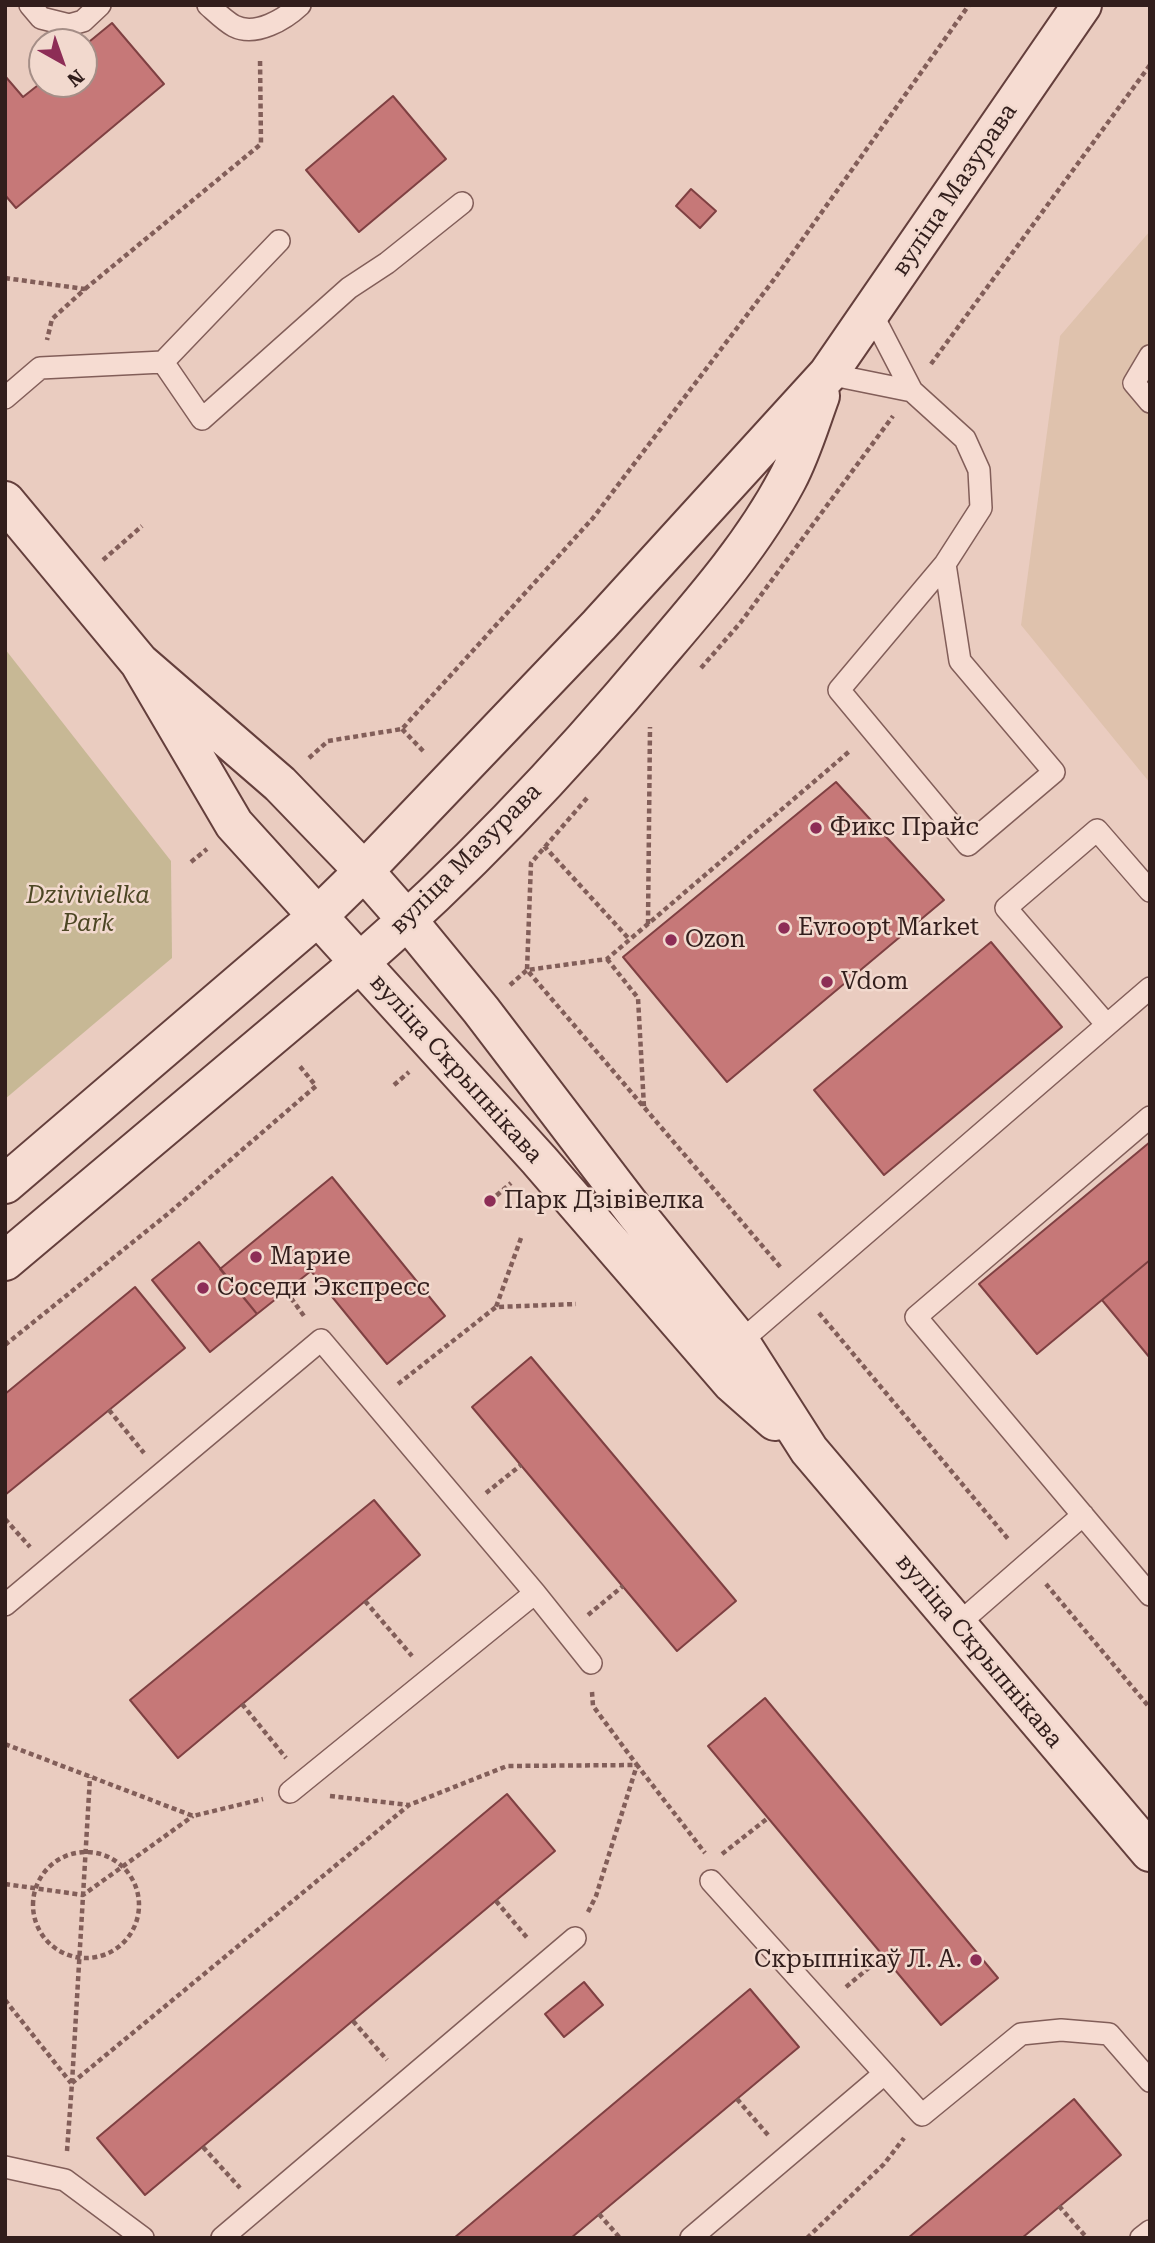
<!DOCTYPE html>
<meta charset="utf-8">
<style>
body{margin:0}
#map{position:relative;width:1155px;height:2243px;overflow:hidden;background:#eaccc0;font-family:"Roboto Serif",serif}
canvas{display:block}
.frame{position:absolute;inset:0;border:7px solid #321e1c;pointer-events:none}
.north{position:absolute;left:28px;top:28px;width:70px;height:70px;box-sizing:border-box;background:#f2d9ce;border:2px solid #a58e87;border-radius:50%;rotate:140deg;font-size:19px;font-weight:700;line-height:28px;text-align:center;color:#321e1c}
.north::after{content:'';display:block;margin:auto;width:24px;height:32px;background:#8d2d56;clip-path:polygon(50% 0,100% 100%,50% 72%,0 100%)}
</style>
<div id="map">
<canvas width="1155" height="2243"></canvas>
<div class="frame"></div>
<div class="north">N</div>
</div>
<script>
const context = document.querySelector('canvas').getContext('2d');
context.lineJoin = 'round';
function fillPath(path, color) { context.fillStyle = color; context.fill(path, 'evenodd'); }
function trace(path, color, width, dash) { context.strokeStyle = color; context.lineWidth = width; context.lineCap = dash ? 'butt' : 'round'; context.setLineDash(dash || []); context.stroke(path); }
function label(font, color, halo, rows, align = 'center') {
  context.font = font + ' "Roboto Serif",serif'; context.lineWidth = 5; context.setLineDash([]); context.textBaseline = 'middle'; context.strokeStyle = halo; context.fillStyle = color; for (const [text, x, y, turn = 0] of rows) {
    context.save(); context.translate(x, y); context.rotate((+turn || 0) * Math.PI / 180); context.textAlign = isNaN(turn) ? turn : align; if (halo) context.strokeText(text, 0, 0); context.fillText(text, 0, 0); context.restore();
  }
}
fillPath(new Path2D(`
 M1150 231V783L1021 625 1060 336Z`), '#dfc2ad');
fillPath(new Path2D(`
 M5 649 171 861 172 958 5 1099Z`), '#c7b895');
const building = new Path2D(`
 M112 23 164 84 16 208 5 195V76L23 97 42 82V84H84V46Z
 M393 96 446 159 359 232 306 170Z
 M691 189 716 211 700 228 676 206Z
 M836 782 944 900 727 1082 623 957Z
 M991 942 1062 1027 884 1175 814 1090Z
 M1150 1142V1260L1037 1354 979 1284Z
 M332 1177 445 1316 387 1364 311 1271 257 1314 220 1269Z
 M199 1242 257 1314 210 1352 152 1280Z
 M1150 1260V1358L1102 1300Z
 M135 1287 185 1348 5 1495V1394Z
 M531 1357 736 1601 677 1651 472 1407Z
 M374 1500 420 1555 178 1758 130 1700Z
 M765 1698 998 1978 941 2025 708 1746Z
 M507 1794 555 1851 145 2195 97 2138Z
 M584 1982 603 2005 564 2037 545 2014Z
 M750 1989 799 2047 571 2238H454Z
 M1074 2099 1121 2155 1022 2238H908Z`);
fillPath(building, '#c67878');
trace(building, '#7f4042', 2);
const lane = new Path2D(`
 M30 5 41 18 69 25 83 21 100 5
 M208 5C216 12 225 21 234 26 256 37 285 19 300 5
 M279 241 163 362 202 419 349 288 387 263 462 203
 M871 312 912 391 965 439 979 470 981 508 945 564 839 690 968 845 1054 772 960 661 945 564
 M1150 356 1134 383 1150 402
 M828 374 912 391
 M5 398 40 368 163 362
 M1150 891 1097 830 1006 908 1107 1025 1150 988
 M1150 1117 916 1317 1150 1595
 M740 1342 1107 1025
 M5 1605 321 1340 535 1593 591 1663
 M957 1625 1083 1515
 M290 1792 535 1593
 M711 1881 922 2115 1021 2034 1061 2030 1109 2034 1150 2081
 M5 2167 65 2180 143 2238
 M222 2238 575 1938
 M691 2238 884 2074
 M1141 2238 1150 2231`);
const secondary = new Path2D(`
 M5 501 139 662 234 824 539 1160 732 1383 775 1421
 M139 662 280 784 364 871 408 921 481 1010 635 1212 740 1342 809 1450 1150 1852
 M5 1184 318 916 364 871 599 625 828 374 1082 5
 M5 1261 359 963C467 869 566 764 658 654 705 599 753 544 787 480 801 454 810 423 820 396`);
trace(lane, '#825e59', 24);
trace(secondary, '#643f3c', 42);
trace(new Path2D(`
 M5 278 85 289 52 319 47 340
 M85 289 261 144 260 58
 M931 364 1150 65
 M103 560 142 526
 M701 668 741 622 893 416
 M402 729 425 753
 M309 758 328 741 402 729 593 518 775 278 969 5
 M587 798 531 863 527 970 782 1269
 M544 846 630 940
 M191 862 207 849
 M648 924 650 727
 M607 959 638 998 644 1107
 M510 985 527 970 607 959 851 750
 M394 1085 409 1072
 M490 1201 511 1183
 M521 1238 496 1307 576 1304
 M286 1291 304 1316
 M819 1313 1009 1540
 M5 1345 169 1213 316 1086 298 1064
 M398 1384 496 1307
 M109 1410 144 1453
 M486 1493 521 1465
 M5 1519 30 1547
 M1046 1584 1150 1708
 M365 1601 412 1656
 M588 1615 623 1586
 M242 1704 286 1758
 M5 1744 193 1816 263 1799
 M330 1796 409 1805
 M33 1905a53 53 0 1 1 106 0a53 53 0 1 1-106 0Z
 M722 1854 768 1818
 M5 1884 83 1895 193 1816
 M496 1901 529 1940
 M588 1912 596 1896 637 1765 593 1706 592 1692
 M846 1987 883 1956
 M5 2000 71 2083
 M353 2021 387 2060
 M72 2083 90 1777
 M737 2099 768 2135
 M203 2147 240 2188
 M67 2151 72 2083 409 1805 507 1766 637 1765 705 1853
 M1059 2206 1087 2238
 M599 2214 620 2238
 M807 2238 884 2164 904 2138`), '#825e59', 4.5, [5, 3.5]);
trace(lane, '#f6dcd2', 21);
trace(secondary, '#f6dcd2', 38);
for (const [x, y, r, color] of [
 [816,828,7,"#8d2d56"],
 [784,928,7,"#8d2d56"],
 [671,940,7,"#8d2d56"],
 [827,982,7,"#8d2d56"],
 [490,1201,7,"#8d2d56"],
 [256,1257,7,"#8d2d56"],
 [203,1288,7,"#8d2d56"],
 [976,1960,7,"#8d2d56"]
]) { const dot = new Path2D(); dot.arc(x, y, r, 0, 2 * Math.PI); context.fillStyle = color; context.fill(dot); trace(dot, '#f2d9ce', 2.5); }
label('24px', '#321e1c', '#f2d9ce', [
 ["вуліца Мазурава",955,190,-56],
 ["вуліца Мазурава",466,859,-45],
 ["вуліца Скрыпнікава",456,1069,48],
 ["вуліца Скрыпнікава",979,1651,50]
]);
label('24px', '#321e1c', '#f2d9ce', [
 ["Фикс Прайс",830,828],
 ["Evroopt Market",798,928],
 ["Ozon",685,940],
 ["Vdom",841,982],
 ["Парк Дзівівелка",504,1201],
 ["Марие",270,1257],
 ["Соседи Экспресс",217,1288],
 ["Скрыпнікаў Л. А.",962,1960,"right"]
], 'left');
label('italic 24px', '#4d4724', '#f2d9ce', [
 ["Dzivivielka",88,896],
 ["Park",88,924]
]);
</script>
